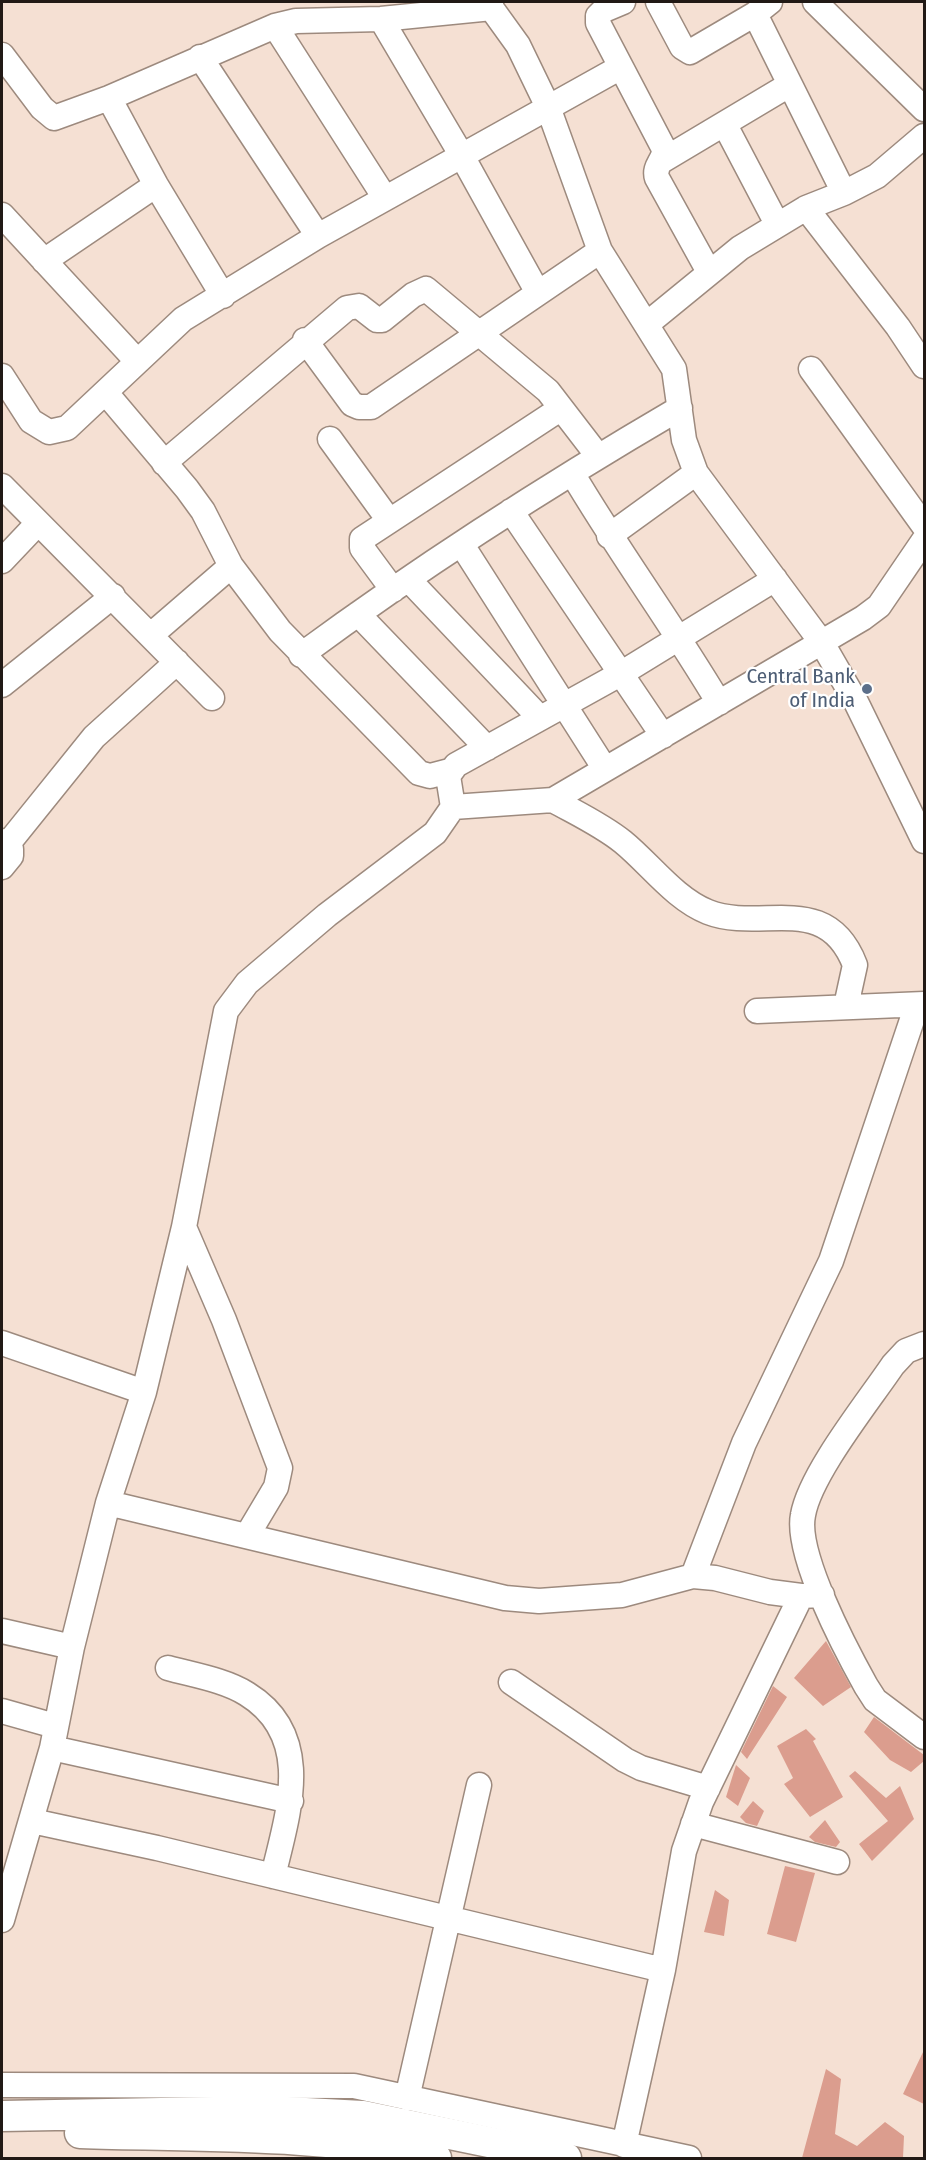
<!DOCTYPE html>
<style>
body{margin:0}
#map{position:relative;width:926px;height:2160px;overflow:hidden;background:#f5e0d3;font-family:"Fira Sans Condensed",sans-serif}
canvas{display:block}
.frame{position:absolute;inset:0;border:3px solid #211915;pointer-events:none}
</style>
<div id="map">
<canvas width="926" height="2160"></canvas>
<div class="frame"></div>
</div>
<script>
const context = document.querySelector('canvas').getContext('2d');
context.lineJoin = 'round';
function fillPath(path, color) { context.fillStyle = color; context.fill(path, 'evenodd'); }
function trace(path, color, width, dash) { context.strokeStyle = color; context.lineWidth = width; context.lineCap = dash ? 'butt' : 'round'; context.setLineDash(dash || []); context.stroke(path); }
function label(font, color, halo, rows, align = 'center') {
  context.font = font + ' "Fira Sans Condensed",sans-serif'; context.lineWidth = 4.5; context.setLineDash([]); context.textBaseline = 'middle'; context.strokeStyle = halo; context.fillStyle = color; for (const [text, x, y, turn = 0] of rows) {
    context.save(); context.translate(x, y); context.rotate((+turn || 0) * Math.PI / 180); context.textAlign = isNaN(turn) ? turn : align; if (halo) context.strokeText(text, 0, 0); context.fillText(text, 0, 0); context.restore();
  }
}
fillPath(new Path2D(`
 M826 1641 851 1687 823 1706 794 1678Z
 M773 1686 787 1697 747 1759 741 1752Z
 M874 1717 924 1755V1761L911 1772 890 1760 864 1732Z
 M806 1729 816 1739 813 1741 843 1797 810 1817 784 1784 793 1778 777 1746Z
 M736 1765 750 1778 738 1806 726 1797Z
 M855 1771 886 1798 900 1786 914 1819 872 1861 859 1844 888 1821 849 1776Z
 M753 1801 764 1811 757 1826 746 1823 740 1817Z
 M825 1820 840 1842 836 1847 815 1842 809 1837Z
 M785 1866 815 1873 796 1942 767 1934Z
 M715 1890 729 1900 724 1936 704 1932Z
 M924 2050V2104L903 2094Z
 M826 2069 841 2079 835 2134 857 2146 885 2122 904 2136 903 2158H802Z`), '#db9d8e');
const minor = new Path2D(`
 M487 2 518 45 548 107 600 251 674 369 684 440 696 473 822 643 856 702 924 841
 M623 2 604 10 598 16V23L664 149C665 160 653 166 657 178L709 272
 M658 2 682 47 690 52 755 14 770 2
 M815 2 924 109
 M755 14 844 193
 M381 19 462 156 538 293
 M275 26 385 198
 M2 55 42 108 54 118 109 98 275 26 296 21 381 19 492 8
 M200 57 318 236
 M109 98 156 185 223 296
 M725 125 777 224
 M660 162 789 85
 M806 208 844 193 877 176 924 136
 M2 215 137 361
 M44 261 156 185
 M647 324 740 248 806 208 898 327 924 366
 M305 340 352 404 359 407H371L600 251
 M811 369 924 526
 M2 376 31 421 49 432 67 428 183 319 318 236 621 67
 M106 393 187 489 203 511 231 566 280 631 419 773 430 776 449 771
 M330 439 388 519
 M164 463 347 308 359 306 377 320H382L413 295 426 289 548 391 598 456
 M572 473C618 551 672 624 719 703
 M2 486 212 698
 M511 511 663 736
 M609 536 696 473
 M462 545 605 769
 M2 561 38 523
 M409 580 539 717
 M393 590 362 548V539L560 409
 M358 614 487 748
 M151 635 231 566
 M301 655C422 566 550 484 680 408
 M2 685 113 596
 M553 800C576 813 602 825 623 842 650 864 675 899 708 912 762 933 826 890 855 965L846 1006
 M453 807 553 800 863 618 879 606 924 540
 M2 841 11 849V856L2 867
 M7 845 94 737 177 662
 M757 1011 924 1004
 M184 1227 224 1320 280 1468 276 1487 248 1534
 M2 1343 144 1392
 M924 1344 906 1351 893 1365C868 1402 810 1474 803 1515 795 1554 846 1650 866 1686L875 1700 924 1737
 M108 1503 505 1598 539 1601 622 1595 693 1576 715 1578 770 1592 801 1596 822 1595
 M693 1576 744 1443 831 1261 917 1005
 M2 1631 72 1647
 M168 1668C193 1675 225 1680 247 1694 315 1736 288 1813 273 1876
 M511 1682 625 1760 641 1768 708 1788
 M2 1711 55 1726
 M52 1748 291 1801
 M32 1821 157 1848 663 1970
 M693 1824 837 1862
 M2 1920 52 1748 72 1647 108 1503 144 1392 184 1227 226 1011 247 983 327 915 435 833 453 807 448 776 456 765 622 673 775 579
 M2 2085 354 2086 689 2158
 M407 2098 479 1785
 M624 2145 663 1970 684 1851 701 1802 801 1596`);
const major = new Path2D(`
 M2 2116 267 2111 363 2116 566 2158
 M80 2133C199 2137 320 2133 436 2158`);
trace(minor, '#9d8a7e', 27);
trace(major, '#9d8a7e', 33);
trace(minor, '#fff', 24);
trace(major, '#fff', 30);
for (const [x, y, r, color] of [
 [867,689,6,"#5c6f8a"]
]) { const dot = new Path2D(); dot.arc(x, y, r, 0, 2 * Math.PI); context.fillStyle = color; context.fill(dot); trace(dot, '#fff', 2); }
label('21px', '#4e5e75', '#fff', [
 ["Central Bank",855,677],
 ["of India",855,701]
], 'right');
</script>
